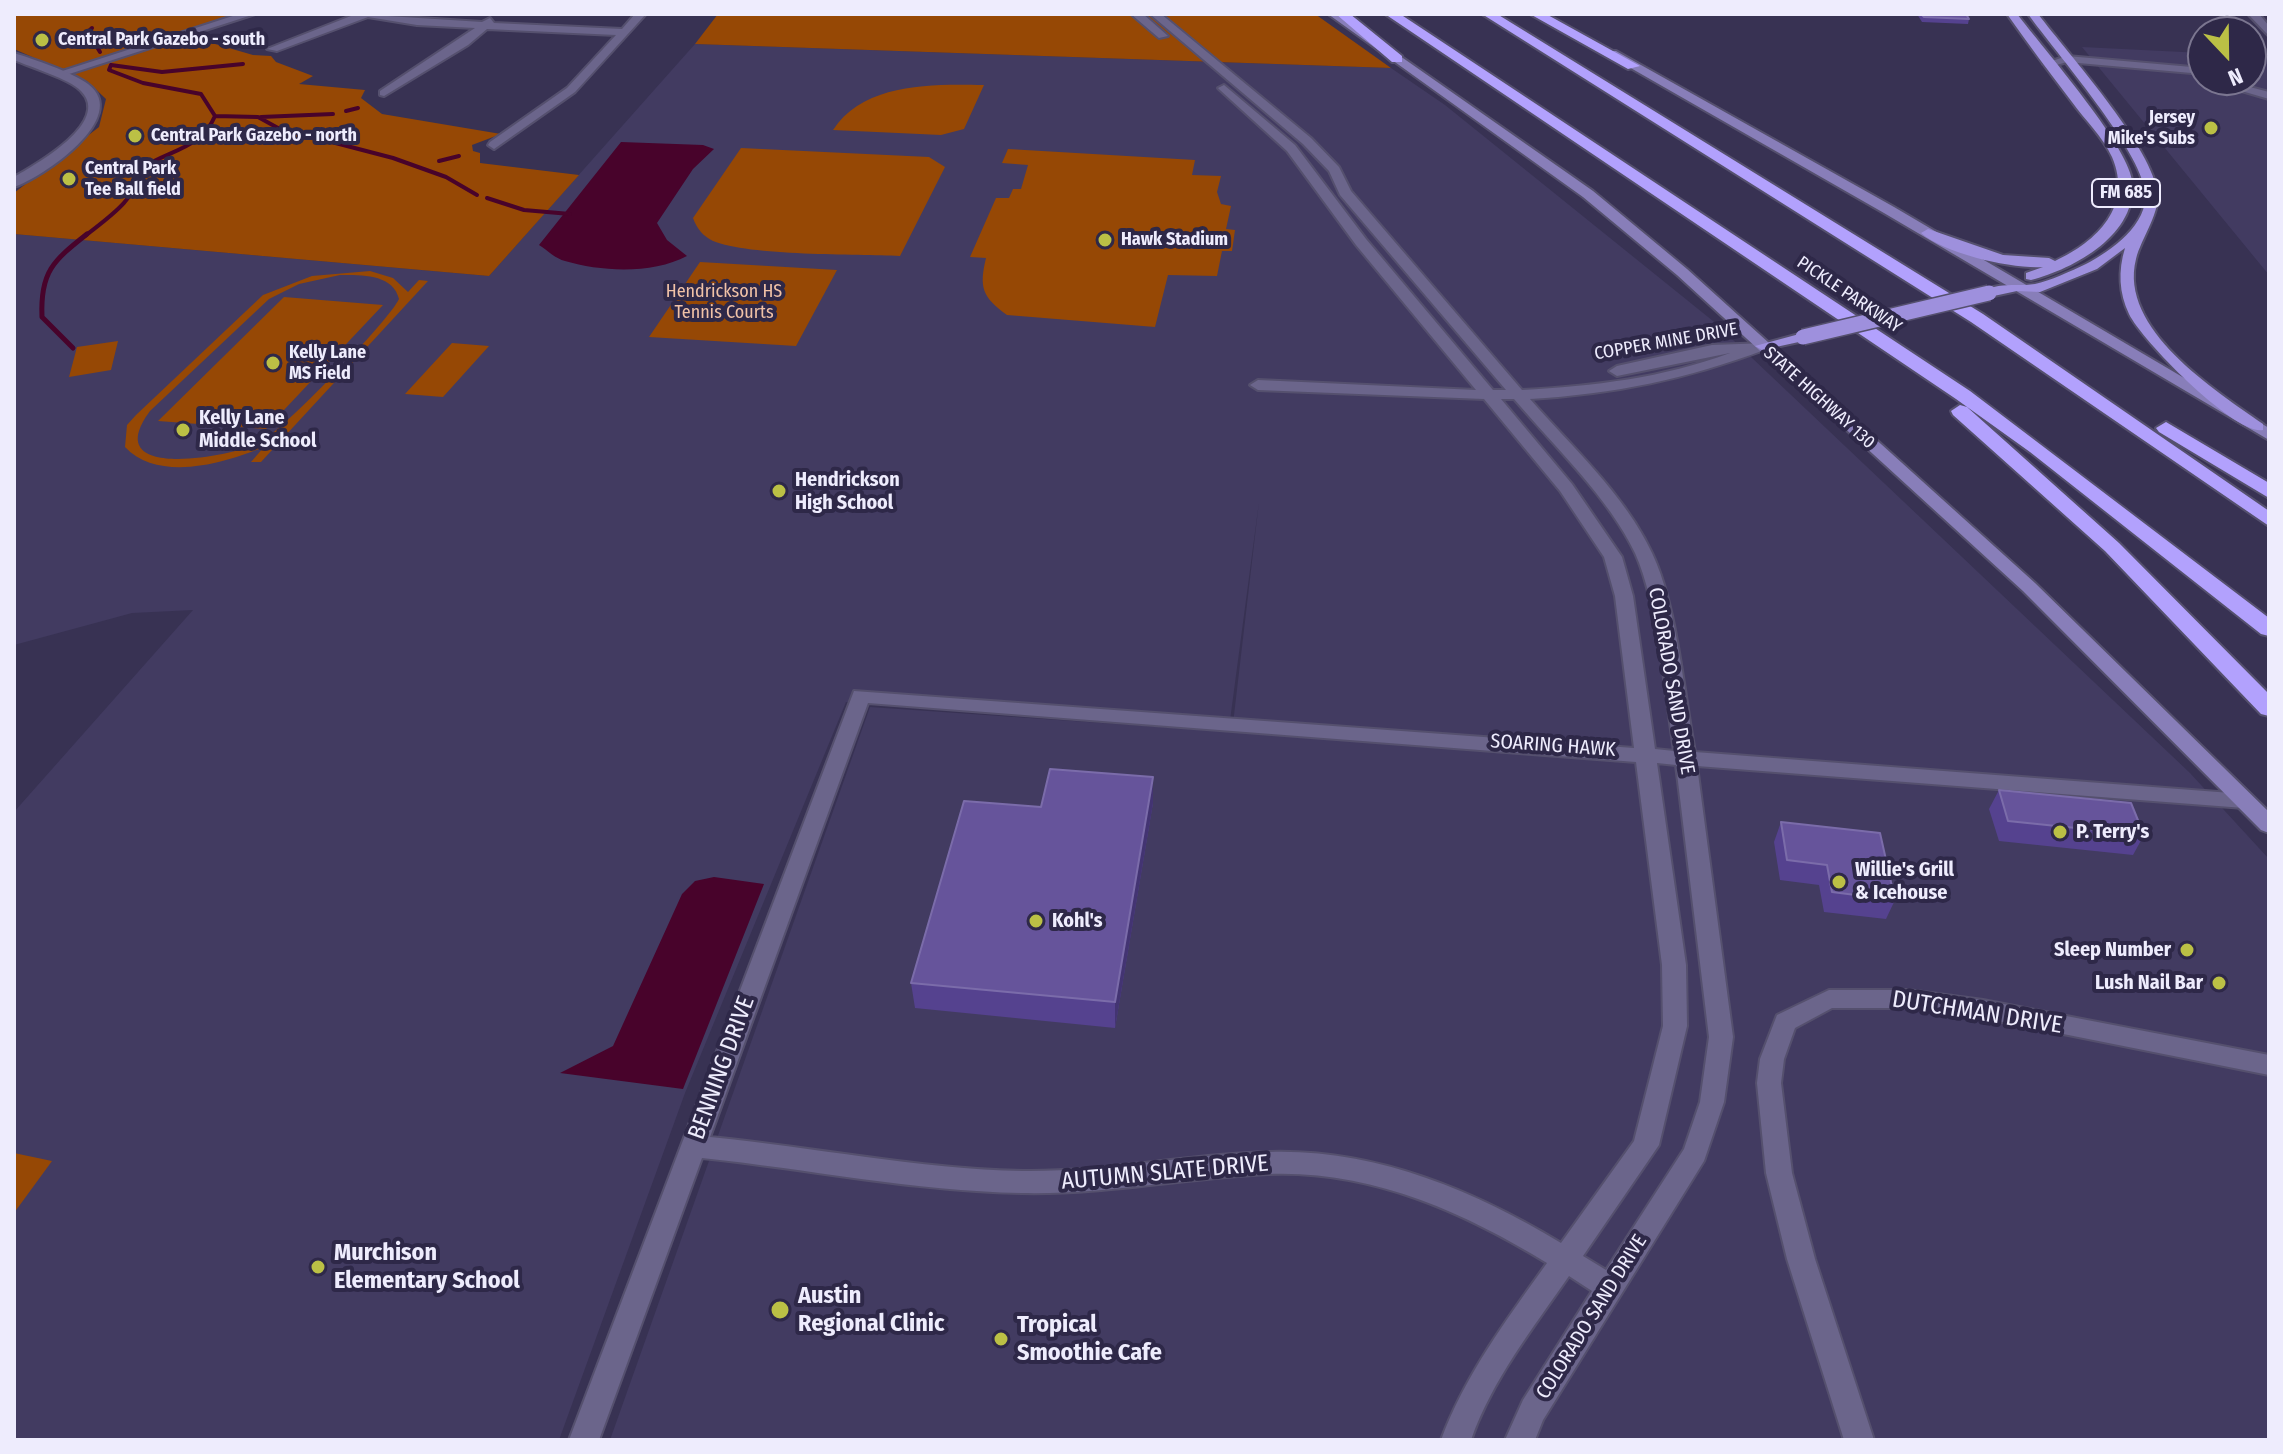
<!DOCTYPE html>
<style>
body{margin:0}
#map{position:relative;width:2283px;height:1454px;overflow:hidden;background:#383253;font-family:"Fira Sans Condensed",sans-serif}
canvas{display:block}
.frame{position:absolute;inset:0;border:16px solid #eeecfd;pointer-events:none}
.north{position:absolute;left:2187px;top:16px;width:80px;height:80px;box-sizing:border-box;background:#2e2848;border:2px solid #7b7690;border-radius:50%;rotate:158deg;font-size:22px;font-weight:700;line-height:32px;text-align:center;color:#eeecfd}
.north::after{content:'';display:block;margin:auto;width:28px;height:36px;background:#bbc045;clip-path:polygon(50% 0,100% 100%,50% 72%,0 100%)}
</style>
<div id="map">
<canvas width="2283" height="1454"></canvas>
<div class="frame"></div>
<div class="north">N</div>
</div>
<script>
const context = document.querySelector('canvas').getContext('2d');
context.lineJoin = 'round';
function fillPath(path, color) { context.fillStyle = color; context.fill(path, 'evenodd'); }
function trace(path, color, width, dash) { context.strokeStyle = color; context.lineWidth = width; context.lineCap = dash ? 'butt' : 'round'; context.setLineDash(dash || []); context.stroke(path); }
function label(font, color, halo, rows, align = 'center') {
  context.font = font + ' "Fira Sans Condensed",sans-serif'; context.lineWidth = 8; context.setLineDash([]); context.textBaseline = 'middle'; context.strokeStyle = halo; context.fillStyle = color; for (const [text, x, y, turn = 0] of rows) {
    context.save(); context.translate(x, y); context.rotate((+turn || 0) * Math.PI / 180); context.textAlign = isNaN(turn) ? turn : align; if (halo) context.strokeText(text, 0, 0); context.fillText(text, 0, 0); context.restore();
  }
}
fillPath(new Path2D(`
 M695 44 1391 68 1445 105 1713 321 2190 773 2269 859V1440H610L870 707 1232 732 1259 502 1229 728 846 702 685 1093 559 1440H14V812L193 610 132 613 14 645V234L489 276Z
 M2082 47 2203 53V80H2251V55L2269 56V275Z`), '#423b61');
fillPath(new Path2D(`
 M14 14H234L177 33 253 55 271 56 276 62 313 76 299 84 365 90 361 98 382 114 501 134 472 145 473 151 480 153V163L579 175 489 276 14 234V193L99 127 106 99 87 81 14 49Z
 M718 14H1315L1391 68 695 44Z
 M984 85 964 129 941 135 833 130C864 82 934 84 984 85Z
 M741 148 929 157 945 167 900 256C858 254 748 256 713 241 703 236 697 229 693 218Z
 M1008 149 1195 160 1192 175 1221 176 1217 192 1221 204 1231 206 1226 229 1235 230 1232 251H1222L1217 276 1168 275 1155 327 1007 315C982 297 979 287 986 258L970 257 996 198H1009L1013 189H1021L1028 165 1002 163Z
 M700 262 837 270 796 346 649 337Z
 M370 271 393 278 408 292 419 280 428 281 261 462H251L264 447C225 463 159 483 125 447L127 425 136 415 263 295 312 276ZM340 275C362 275 393 274 399 299 389 321 281 432 259 443 227 458 98 481 150 411L269 299 299 284Z
 M284 297 383 305 266 429 158 421Z
 M118 341 111 370 69 377 77 347Z
 M452 343 489 346 443 397 405 394Z
 M14 1153 52 1161 14 1213Z`), '#964805');
fillPath(new Path2D(`
 M621 142 703 145 714 149 693 169 657 223 667 240 687 256C653 274 602 272 565 261 556 259 547 250 539 245Z
 M714 877 764 884 683 1089 560 1073 613 1046 682 894 695 881Z`), '#48032b');
trace(new Path2D(`
 M92 28 88 32 100 52
 M111 65 162 72 243 64
 M346 111 358 108
 M215 116 258 117 278 128 393 158 446 177 477 195
 M261 117 333 114
 M439 161 459 156
 M487 198 524 210 570 214
 M85 236C109 217 136 200 142 168 169 150 201 149 215 116L201 94 143 83 109 70 111 65`), '#48032b', 4);
trace(new Path2D(`
 M73 348 42 317C40 272 53 261 87 234`), '#48032b', 5);
const minor = new Path2D(`
 M239 14H255L63 76 53 74Z
 M356 14 482 22 490 18 494 23 622 29 635 14H646L575 92 494 149 488 145 490 142 567 88 616 35 487 29 468 45 384 96 380 95V91L475 28 417 25 368 17 277 51 267 49Z
 M1131 14H1143L1168 36 1159 38Z
 M1150 14H1161L1311 138 1339 167 1351 191 1522 390C1594 386 1663 378 1730 353L1617 376 1609 371 1617 366 1712 345 1767 343V349C1687 379 1615 394 1530 399 1572 447 1625 495 1652 553 1677 605 1684 694 1695 752L2244 794 2254 801 2244 808 1697 766 1733 1037 1724 1102 1704 1161 1543 1420 1535 1440H1505L1523 1400 1592 1291 1569 1276C1533 1328 1492 1380 1471 1440H1441C1465 1375 1507 1319 1547 1263 1462 1211 1370 1170 1268 1174 1186 1178 1104 1195 1021 1193 914 1191 808 1169 702 1158L599 1440H569L854 691 1634 748 1615 596 1604 557 1560 491 1484 399 1258 390 1250 385 1258 380 1476 390 1356 245 1287 151 1220 90 1218 88 1224 85 1295 145 1366 239 1493 390H1506L1340 195 1329 171 1303 144ZM1501 399H1514C1554 446 1609 498 1635 553 1658 604 1665 693 1674 751L1655 749 1633 596 1622 557 1572 484ZM868 703 1636 762 1662 965 1663 1026 1634 1141 1561 1243C1473 1190 1375 1149 1270 1152 1187 1154 1106 1172 1023 1171 918 1169 814 1147 710 1137ZM1657 763 1676 765 1709 1037 1700 1102 1684 1149 1606 1270 1583 1256 1659 1145 1687 1026 1686 965Z
 M2248 14H2259L2269 26V36Z
 M1829 990H1908L1983 1000 2269 1055V1075L1983 1018 1908 1008H1832L1795 1028 1784 1059 1781 1083 1792 1173 1815 1259 1874 1440H1844L1787 1259 1766 1173 1757 1083 1760 1059 1777 1015Z`);
const tertiary = new Path2D(`
 M14 53C33 59 72 72 88 84 132 117 42 178 14 187V177C35 165 112 122 81 91 70 79 30 67 14 60Z
 M2067 56 2203 68V74L2067 62 2049 67 2043 64Z
 M2204 80H2223L2269 92V99Z`);
const secondary = new Path2D(`
 M1328 14H1340L1593 191 1687 269 2035 583 2269 812V833L2261 830 2023 591 1677 275 1583 197Z
 M1608 51H1616L1894 207 2269 428V440L1884 213 1608 55Z`);
const primary = new Path2D(`
 M2007 14H2017C2043 48 2127 144 2132 180 2139 234 2074 269 2031 280L2026 279V273L2043 267C2011 269 1946 254 1921 233L1928 229 2003 255 2049 258 2055 261C2098 241 2133 206 2112 157 2103 137 2085 120 2072 102 2050 73 2028 44 2007 14Z
 M2028 14H2038C2070 56 2148 142 2157 190 2162 211 2141 238 2136 259 2118 329 2215 390 2263 424V430C2236 436 2142 341 2129 314 2119 293 2118 271 2125 248L2097 269 2040 292 2017 291 1989 297 1982 293C1997 281 2017 287 2035 284 2050 281 2071 271 2086 264 2111 251 2149 224 2145 192 2141 150 2056 53 2028 14Z
 M1803 333 1808 334V340L1762 350 1755 346Z`);
const motorway = new Path2D(`
 M1336 14H1350L1402 56V62H1392Z
 M1385 14H1400L1970 391 2269 618V636L2261 634 2030 452 1956 399Z
 M1482 14H1497L1983 314 2269 511V526L1971 322Z
 M1530 14H1546L1640 66 1628 69Z
 M1960 405 1967 407 2119 543 2269 694V716L2261 714 2105 551 1953 415 1951 411Z
 M2166 422 2269 483V498L2159 432 2156 428Z`);
trace(minor, '#55506e', 4);
trace(tertiary, '#55506e', 4);
trace(secondary, '#55506e', 4);
trace(primary, '#55506e', 4);
trace(motorway, '#55506e', 4);
fillPath(minor, '#6b658b');
fillPath(tertiary, '#6b658b');
fillPath(secondary, '#887eb9');
fillPath(primary, '#9e90dd');
fillPath(motorway, '#b2a1fd');
const primaryBridge = new Path2D(`
 M1803 337 1989 293`);
trace(primaryBridge, '#55506e', 18, []);
trace(primaryBridge, '#9e90dd', 15);
fillPath(new Path2D(`
 M1917 14H1966L1969 19 1968 24 1922 22Z
 M1999 790 2144 835 2133 855 1999 841 1989 809Z
 M1153 803 1115 1028 915 1008 911 983 1041 807Z
 M1781 822 1895 900 1886 919 1824 912 1819 885 1780 880 1774 842Z`), '#55428f');
fillPath(new Path2D(`
 M1153 777V803L1115 1028V1002Z`), '#433472');
const building = new Path2D(`
 M1921 14H1966L1969 19 1924 17Z
 M1050 769 1153 777 1115 1002 911 983 964 801 1041 807Z
 M1999 790 2131 803 2144 835 2008 821Z
 M1781 822 1880 833 1895 900 1832 892 1827 865 1787 860Z`);
fillPath(building, '#66549b');
trace(building, '#7b6caa', 2);
for (const [x, y, r, color] of [
 [42,40,8,"#bbc045"],
 [2211,128,8,"#bbc045"],
 [135,136,8,"#bbc045"],
 [69,179,8,"#bbc045"],
 [1105,240,8,"#bbc045"],
 [273,363,8,"#bbc045"],
 [183,430,8,"#bbc045"],
 [779,491,8,"#bbc045"],
 [2060,832,8,"#bbc045"],
 [1839,882,8,"#bbc045"],
 [1036,921,8,"#bbc045"],
 [2187,950,8,"#bbc045"],
 [2219,983,8,"#bbc045"],
 [318,1267,8,"#bbc045"],
 [780,1310,10,"#bbc045"],
 [1001,1339,8,"#bbc045"]
]) { const dot = new Path2D(); dot.arc(x, y, r, 0, 2 * Math.PI); context.fillStyle = color; context.fill(dot); trace(dot, '#2e2848', 3); }
label('bold 18px', '#eeecfd', '#2e2848', [
 ["Central Park Gazebo - south",58,40],
 ["Jersey",2195,118,"right"],
 ["Mike's Subs",2195,139,"right"],
 ["Central Park Gazebo - north",151,136],
 ["Central Park",85,169],
 ["Tee Ball field",85,190],
 ["Hawk Stadium",1121,240],
 ["Kelly Lane",289,353],
 ["MS Field",289,374]
], 'left');
for (const [x, y, w] of [
 [2126,193,68]
]) { const box = new Path2D(); box.roundRect(x - w / 2, y - 14, w, 28, 6); context.fillStyle = '#2e2848'; context.fill(box); trace(box, '#eeecfd', 2); }
label('bold 18px', '#eeecfd', null, [
 ["FM 685",2126,193]
]);
label('18px', '#f1c2a7', '#2e2848', [
 ["Hendrickson HS",724,292],
 ["Tennis Courts",724,313]
]);
label('18px', '#eeecfd', '#2e2848', [
 ["PICKLE PARKWAY",1849,295,34],
 ["COPPER MINE DRIVE",1666,342,-10],
 ["STATE HIGHWAY 130",1819,398,42]
]);
label('bold 20px', '#eeecfd', '#2e2848', [
 ["Kelly Lane",199,418],
 ["Middle School",199,441],
 ["Hendrickson",795,480],
 ["High School",795,503],
 ["P. Terry's",2076,832],
 ["Willie's Grill",1855,870],
 ["& Icehouse",1855,893],
 ["Kohl's",1052,921],
 ["Sleep Number",2171,950,"right"],
 ["Lush Nail Bar",2203,983,"right"]
], 'left');
label('20px', '#eeecfd', '#2e2848', [
 ["COLORADO SAND DRIVE",1671,681,80],
 ["SOARING HAWK",1553,746,4],
 ["COLORADO SAND DRIVE",1592,1317,-58]
]);
label('24px', '#eeecfd', '#2e2848', [
 ["DUTCHMAN DRIVE",1977,1013,9],
 ["BENNING DRIVE",722,1068,-70],
 ["AUTUMN SLATE DRIVE",1165,1173,-5]
]);
label('bold 24px', '#eeecfd', '#2e2848', [
 ["Murchison",334,1253],
 ["Elementary School",334,1281],
 ["Austin",798,1296],
 ["Regional Clinic",798,1324],
 ["Tropical",1017,1325],
 ["Smoothie Cafe",1017,1353]
], 'left');
</script>
